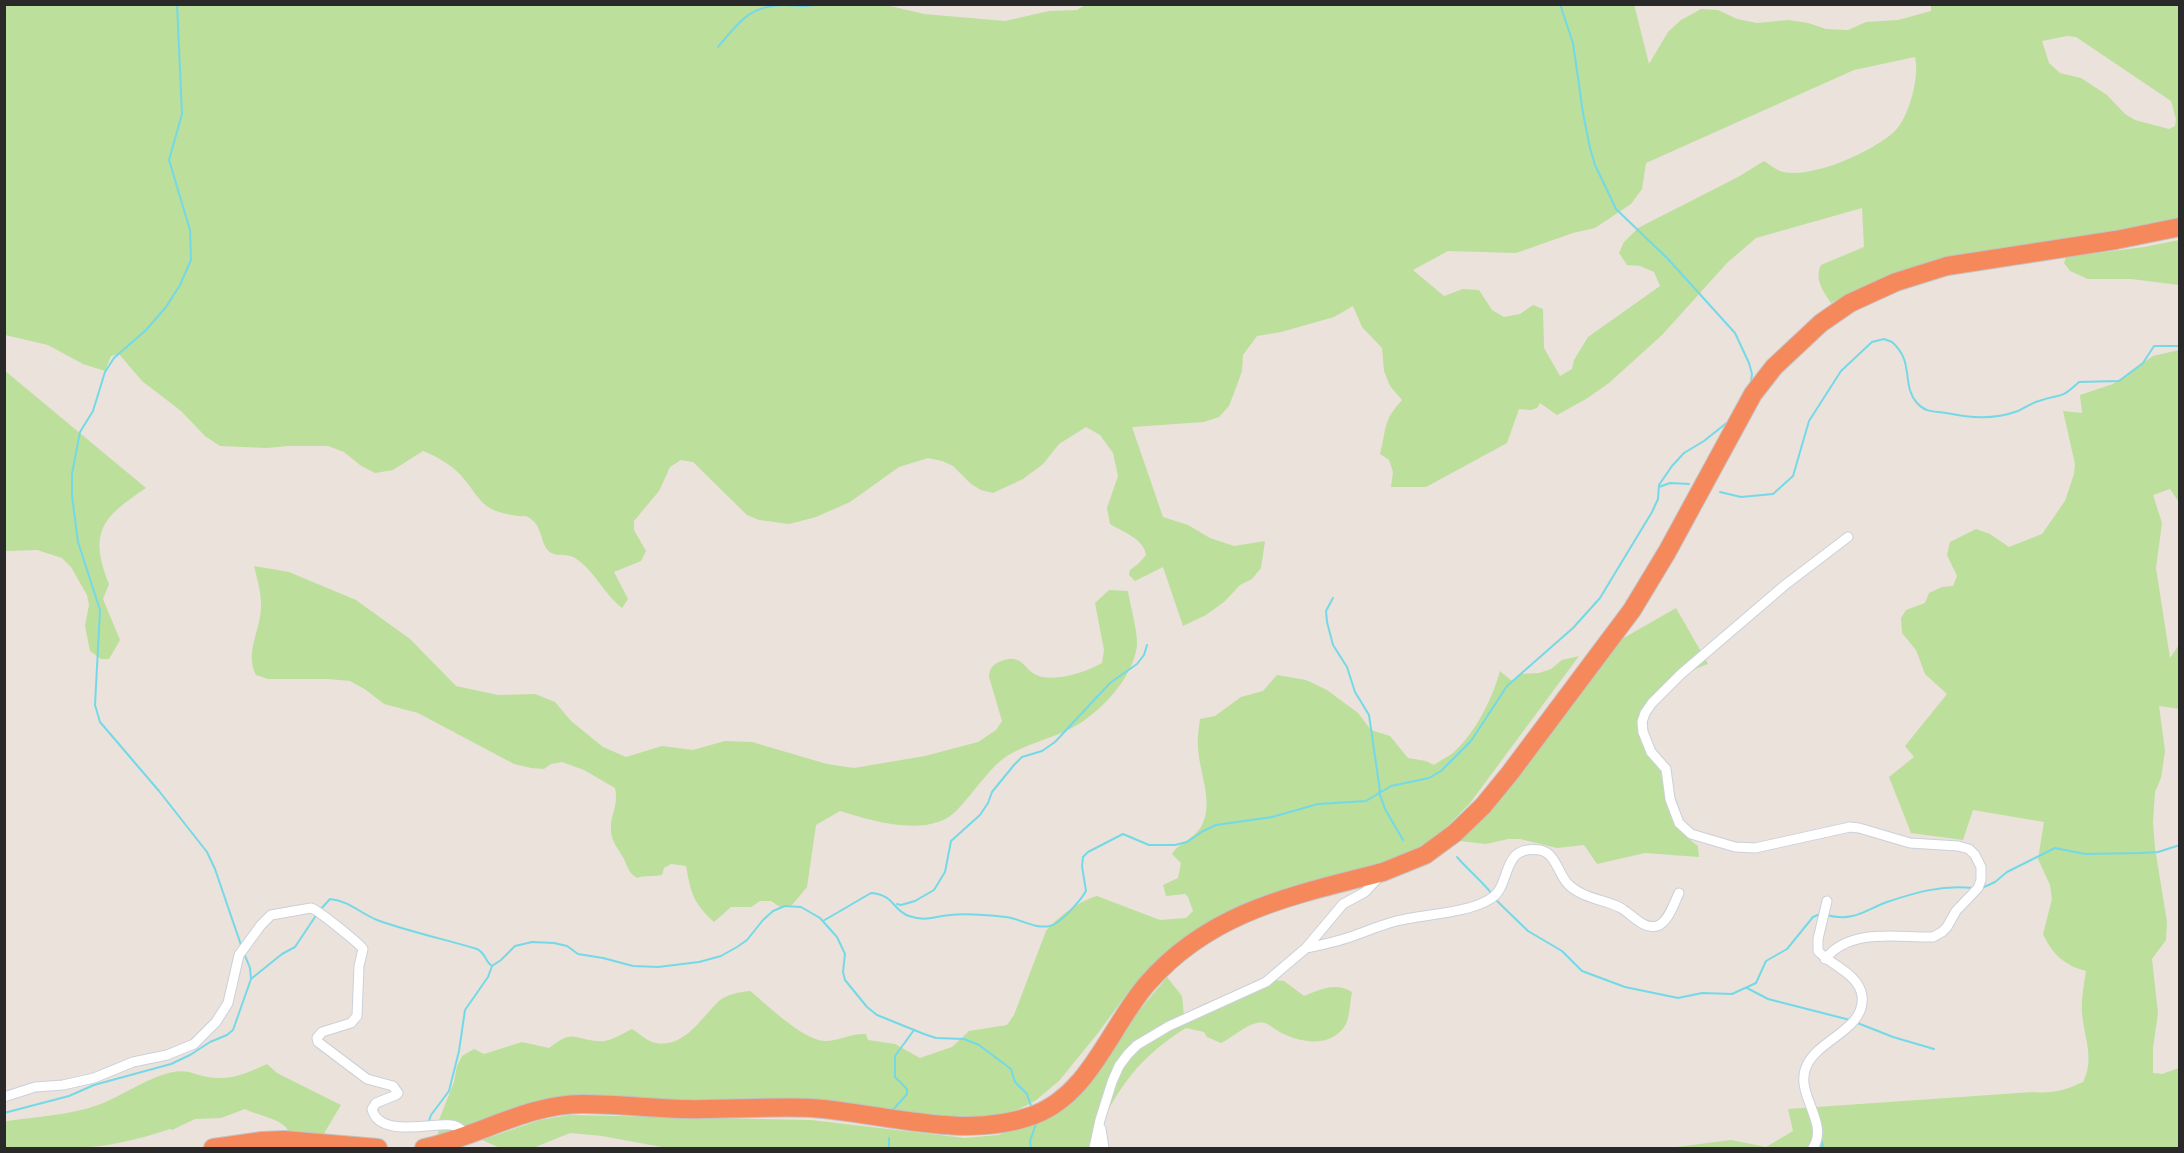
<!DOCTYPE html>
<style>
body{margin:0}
#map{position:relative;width:2184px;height:1153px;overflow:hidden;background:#ebe2dc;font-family:Montserrat,sans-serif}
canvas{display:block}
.frame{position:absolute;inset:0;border:6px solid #292929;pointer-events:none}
</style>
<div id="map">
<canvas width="2184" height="1153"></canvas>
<div class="frame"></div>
</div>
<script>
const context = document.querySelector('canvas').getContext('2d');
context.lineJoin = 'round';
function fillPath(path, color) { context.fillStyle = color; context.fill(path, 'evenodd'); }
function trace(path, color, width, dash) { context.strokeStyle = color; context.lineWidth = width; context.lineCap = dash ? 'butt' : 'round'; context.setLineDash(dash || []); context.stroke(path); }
fillPath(new Path2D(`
 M882 4 924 14 1005 21 1049 11 1077 10 1087 4H1634L1649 64 1668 32 1681 20 1701 9 1718 10 1737 19 1757 23 1788 20 1808 23 1826 29 1848 30 1866 22 1898 20 1931 11V5H2179V222L1930 264 1894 273 1831 303C1823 291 1814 279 1821 265L1864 247 1862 208 1756 238 1727 263 1662 335 1609 383 1586 399 1557 415 1540 403 1537 408 1531 410 1519 409 1507 443 1426 487H1391L1393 472 1389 460 1380 454C1387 428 1382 422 1402 400L1390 386 1384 371 1382 348 1362 327 1353 306 1334 317 1281 332 1257 336 1243 355 1242 371 1237 385 1229 406 1219 417 1204 422 1132 427 1163 517 1188 525 1210 538 1234 546 1265 541 1261 568 1252 579 1240 585 1224 602 1206 615 1183 626 1163 567 1135 581 1129 575 1130 570 1138 564 1146 555C1144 539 1123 532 1110 524L1107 508 1118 476 1113 453 1100 435 1086 427 1059 444 1043 464 1023 479 993 493 981 490 971 484 953 466 942 461 928 458 899 467 850 502 816 517 789 524 759 520 747 515 693 462 681 460 670 467 659 491 634 521V530L646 551 641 561 614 572 628 599 622 608C604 594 595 571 575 558 566 552 553 559 546 548 540 537 541 524 528 517 523 515 524 517 519 516 510 515 495 512 488 507 477 499 473 489 464 479 455 467 437 456 423 451L393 470 375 473 360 465 344 452 328 446H288L267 448 220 446 205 436 181 411 142 381 119 354 111 356 105 371 83 364 48 345 5 335V5ZM2067 36 2076 37 2171 101 2176 119 2175 126 2169 129 2135 120 2125 114 2107 95 2081 78 2060 73 2049 63 2042 41ZM1915 57C1920 76 1909 117 1895 131 1874 151 1809 181 1780 171 1775 169 1769 164 1764 161L1738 177 1638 228 1624 242 1619 253 1627 265 1640 266 1654 272 1660 286 1588 337 1574 360 1572 369 1560 376 1544 348 1543 309 1533 305 1520 314 1504 317 1492 310 1479 290 1463 289 1444 296 1413 270 1448 251 1516 253 1573 233 1595 228 1631 204 1642 189 1646 163 1854 70Z
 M2179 240V285L2131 279H2088L2070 271 2064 263 2066 257 2144 247Z
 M2179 350V502L2170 489 2153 495 2162 523 2156 568 2170 658 2179 645 2180 709 2159 706 2165 751 2161 778 2155 792 2153 822 2155 848 2167 922 2166 940 2152 959 2158 1013 2153 1048V1073L2162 1074 2179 1068V1148H1669L1731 1140 1766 1147 1793 1131 1788 1109 2033 1092C2052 1094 2066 1090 2083 1082 2095 1059 2084 1037 2082 1013 2081 999 2084 985 2086 971 2065 966 2052 954 2043 934L2052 899 2050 885 2038 859 2044 822 1973 810 1963 840 1911 833 1889 777 1914 757 1905 746 1947 694 1925 674 1916 650 1902 633 1901 618 1906 610 1925 603 1929 593 1942 587 1953 586 1957 576 1947 555 1950 542 1976 529 1990 534 2009 547 2042 534 2065 501 2074 474 2075 464 2063 411 2082 413 2080 395 2113 384 2153 356Z
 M4 370 146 488C103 517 88 531 109 584L103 599 120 640 109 659H101L90 651 85 626 89 605 87 595 71 567 62 558 37 550 5 551Z
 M254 566 289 572 356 600 410 639 456 686 498 695 535 694 555 702 571 721 603 747 626 757 662 746 693 750 725 741 752 742 827 764 854 768 925 756 978 742 996 730 1002 721 989 677C989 670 992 665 999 662 1025 650 1023 674 1043 677 1062 680 1086 672 1102 663L1104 650 1095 603 1109 590 1128 591C1130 605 1138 632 1137 645 1134 678 1098 715 1070 729 1050 739 1026 744 1007 756 989 768 973 794 957 810 930 839 872 821 840 811L816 825 807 887 792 905 780 907 771 901H760L751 907H731L714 922C693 903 691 893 686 866L671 864 664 868 662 875C653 877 645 875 637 878 629 873 628 868 624 859 619 849 611 842 611 830 610 814 619 806 615 788L584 770 562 762 551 764 544 769 531 768 514 764 418 713 384 704 366 690 350 681 329 679H268L256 675C244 652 262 628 261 604 261 592 257 578 254 566Z
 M1676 608 1708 664C1681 672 1663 696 1646 718 1647 732 1646 748 1653 760 1656 766 1661 770 1663 776 1674 804 1672 828 1698 846L1699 857 1645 853 1597 864 1584 845 1557 848 1520 839H1508L1486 844 1460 841 1508 789 1608 647Z
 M1579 656 1470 803 1441 833 1418 849 1393 861 1297 888 1152 968 1129 991 1098 1033 1059 1081 1035 1101 1017 1110 977 1120 780 1103 579 1097 438 1137 439 1120 454 1082 457 1066 462 1056 474 1049 484 1054 522 1042 549 1048C574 1029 571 1039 597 1041 609 1043 622 1034 632 1029 639 1033 648 1042 656 1043 685 1048 701 1018 719 1001 727 994 740 992 750 991 768 1005 801 1039 824 1041 836 1042 851 1033 866 1034L868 1040 895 1044 920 1058 952 1047 969 1031 1007 1025 1014 1015 1046 931C1058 917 1079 901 1097 896L1160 920 1186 918 1193 911 1188 897 1185 894 1166 896 1163 885 1178 878 1181 863 1172 854C1179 842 1195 839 1202 825 1214 802 1199 772 1198 747 1197 738 1199 728 1200 719L1215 716 1241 697 1263 691 1277 675 1306 680 1327 690 1358 713 1371 730 1390 736 1408 758 1426 761 1434 765C1441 760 1448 757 1454 752 1476 732 1492 699 1500 671L1512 681 1520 674 1539 673 1551 669 1562 660Z
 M1167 977 1182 996 1184 1016 1206 1003 1274 980 1284 981 1304 996C1321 989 1336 982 1352 992 1350 1001 1350 1015 1346 1024 1332 1049 1299 1043 1278 1031 1271 1027 1267 1021 1257 1023 1245 1025 1232 1038 1221 1043L1207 1037 1204 1032 1186 1028C1135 1059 1113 1095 1090 1148H667L602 1136 570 1133 533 1148H500L482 1140 540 1120 569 1115 811 1120 965 1138 998 1135 1029 1124 1123 1030Z
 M267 1064 277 1073 341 1105 323 1135 290 1136C288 1119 258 1116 245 1109L221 1118 195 1119 172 1130 170 1129C127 1143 96 1150 49 1147L46 1148H5V1122L7 1121C36 1117 69 1115 98 1105 120 1097 142 1081 165 1074 190 1066 196 1078 218 1078 236 1079 251 1071 267 1064Z`), '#bcdf9b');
trace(new Path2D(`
 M177 4 182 114 169 160 190 230 191 260 180 285 166 307 146 330 114 358 105 372 93 411 80 432 72 474V496L78 542 100 610 95 705 100 722 159 791 207 852 215 869 241 945
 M1560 4 1573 43 1583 113 1590 148 1595 165 1616 209 1668 259 1735 333 1749 363 1752 374 1751 382
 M718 47C738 23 750 5 784 5 795 5 806 8 817 4
 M1659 487 1670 483 1689 484
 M1720 492 1741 497 1773 494 1793 476 1809 421 1841 371 1872 342 1884 339 1892 342C1915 362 1901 385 1917 403 1926 413 1934 411 1946 413 1971 418 1993 420 2018 411 2025 408 2031 403 2039 401 2060 393 2059 401 2079 382L2119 381 2143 363 2154 346H2180
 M1333 598 1326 611 1327 622 1333 645 1347 667 1355 692 1369 715 1380 791
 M1379 792 1385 809 1403 840
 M1457 857C1468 870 1481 880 1492 894
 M1982 888 1995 882 2007 872 2055 848 2085 854 2141 853 2158 852 2180 845
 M1495 899 1528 931 1562 951 1582 971 1625 987 1678 998 1702 993 1732 994 1756 983 1766 961 1787 949 1813 917 1820 914
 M897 904 901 905 915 901 934 890 945 872 951 841 980 815 988 803 992 792 1014 765 1022 757 1042 751 1055 742 1110 683 1137 664 1144 655 1147 645
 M320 910 330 899C349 901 360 913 377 920 410 932 444 939 477 949 486 953 485 962 492 966
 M1826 915C1854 922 1863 911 1887 902 1917 892 1941 885 1973 888
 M823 921 871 893C895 895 893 911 909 916 927 922 934 916 950 915 968 913 988 915 1006 917 1021 919 1034 929 1050 926 1060 924 1081 900 1086 891L1082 866 1083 857 1088 852 1123 834 1149 845H1175L1187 842 1203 831 1216 825 1272 817 1318 804 1366 801 1391 786 1429 778 1441 771 1471 741 1507 686 1573 628 1600 598 1652 512 1658 499 1659 485 1672 466 1684 453 1704 441 1729 421
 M244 953 250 968 251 979
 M492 966 501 960 515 946 532 942 554 943 567 946 578 954 603 958 633 966 658 967 699 962 721 956 737 947 747 940 763 920 773 911 785 906 801 907 820 918 837 937 845 954 843 972 845 980 867 1007 877 1015 924 1034 936 1038 964 1039 979 1045 1011 1069 1015 1082 1027 1094 1031 1106
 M1747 988 1768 999 1850 1020
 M1855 1022 1893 1037 1934 1049
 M892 1111 907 1094V1089L895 1077V1056L914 1030
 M4 1113 69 1096 94 1085 171 1064 190 1055 210 1042 227 1035 233 1030 251 979 282 954 295 947 317 914
 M431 1123 429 1121 431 1115 449 1091 459 1051 465 1010 488 977 492 966
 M1822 1142 1823 1148
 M889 1148V1138
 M1031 1148 1030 1141 1036 1124`), '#74d9e7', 2);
const street = new Path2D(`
 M1306 948C1321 945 1336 942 1350 937 1365 932 1378 926 1393 922 1421 914 1467 914 1490 899 1513 886 1499 844 1540 850 1556 853 1558 874 1568 884 1583 899 1604 899 1621 908 1631 914 1644 930 1657 926 1668 923 1674 903 1679 893
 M1825 959C1851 927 1897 938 1933 937L1942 932 1947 927 1956 911 1978 888 1981 880V867L1975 855 1969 849 1958 846 1910 843 1859 828 1850 827 1755 848 1735 847 1691 834 1679 823 1670 799 1666 769 1651 752 1643 732 1642 722 1645 713 1652 703 1681 674 1785 585 1848 537
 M4 1097 35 1087 63 1085 94 1078 133 1062 167 1055 194 1044 216 1022 228 1003 239 955 261 925 271 915 311 908C317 909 361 945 363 949L359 966 357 1016 351 1023 322 1032 317 1038 318 1042 367 1079 393 1086 398 1093 396 1095 376 1103 372 1109C379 1138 431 1123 451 1125 457 1125 462 1130 467 1134
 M1101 1129 1104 1148
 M1094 1148 1100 1120 1112 1082 1119 1066 1128 1054 1137 1045 1169 1026 1266 982 1306 948 1343 904 1365 892 1380 876
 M1813 1148C1830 1122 1793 1093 1807 1065 1819 1039 1866 1029 1862 996 1859 974 1832 966 1818 951V939L1827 901`);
const highway = new Path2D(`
 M213 1148 262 1141 284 1140 378 1148
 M424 1148C477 1137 527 1104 582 1104 616 1104 650 1108 683 1109 726 1110 769 1106 812 1108 882 1113 965 1141 1034 1115 1090 1094 1110 1027 1147 984 1210 911 1294 895 1383 872L1425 855 1455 833 1483 806 1510 773 1632 610 1667 552 1753 394 1774 367 1821 323 1850 303 1896 282 1947 266 2116 240 2180 227`);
trace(street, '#cad0da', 11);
trace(highway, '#c3c3c3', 20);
trace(street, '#fff', 9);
trace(highway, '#f5895c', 18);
</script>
